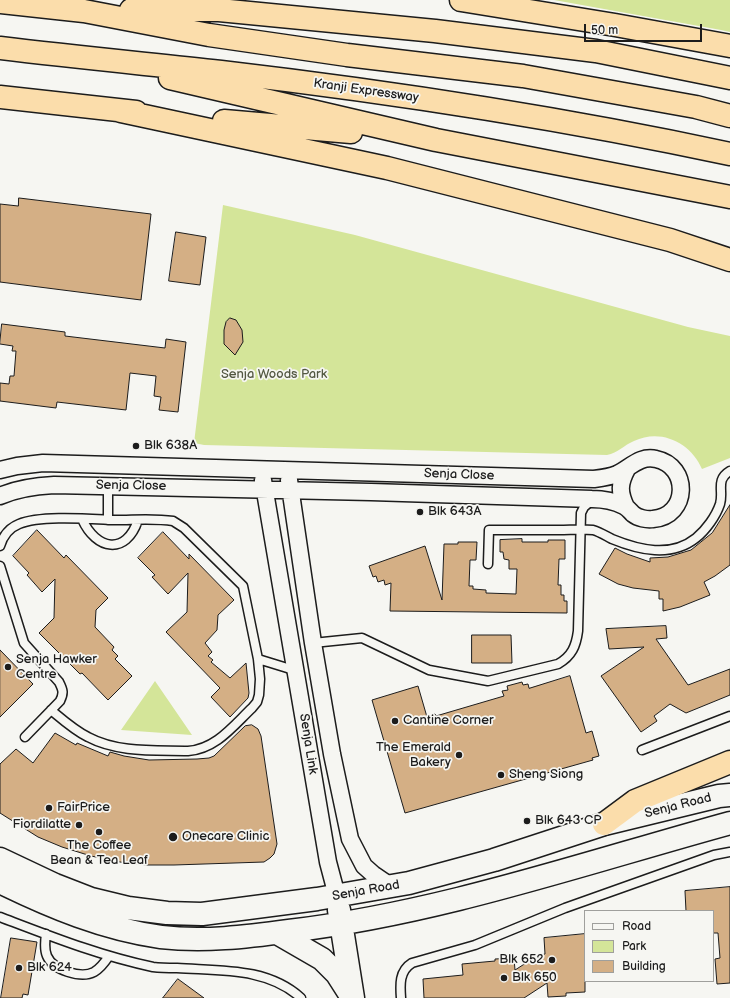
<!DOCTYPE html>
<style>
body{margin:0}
#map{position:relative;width:730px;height:998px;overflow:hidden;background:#f6f6f2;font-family:"Balsamiq Sans",sans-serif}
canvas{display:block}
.legend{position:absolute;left:584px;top:910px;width:130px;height:72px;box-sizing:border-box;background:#f6f6f2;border:1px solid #9f9f9c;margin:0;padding:5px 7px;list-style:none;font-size:12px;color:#1c1c1c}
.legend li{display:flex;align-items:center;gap:8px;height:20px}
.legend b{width:20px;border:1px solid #9f9f9c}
.scale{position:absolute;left:584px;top:24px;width:118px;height:18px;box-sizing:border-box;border:2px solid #1c1c1c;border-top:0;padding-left:5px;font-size:12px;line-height:14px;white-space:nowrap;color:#1c1c1c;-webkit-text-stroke:3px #f6f6f2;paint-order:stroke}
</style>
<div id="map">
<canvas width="730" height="998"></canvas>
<ul class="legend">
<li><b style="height:5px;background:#f6f6f2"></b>Road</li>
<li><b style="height:11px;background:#d4e599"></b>Park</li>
<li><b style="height:11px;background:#d4af85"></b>Building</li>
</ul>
<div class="scale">50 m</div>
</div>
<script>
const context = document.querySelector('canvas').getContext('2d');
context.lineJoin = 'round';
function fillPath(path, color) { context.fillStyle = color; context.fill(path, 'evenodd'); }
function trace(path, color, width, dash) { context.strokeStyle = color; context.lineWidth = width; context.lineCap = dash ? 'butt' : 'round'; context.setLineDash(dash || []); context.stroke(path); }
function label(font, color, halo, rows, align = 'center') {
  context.font = font + ' "Balsamiq Sans",sans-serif'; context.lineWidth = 3.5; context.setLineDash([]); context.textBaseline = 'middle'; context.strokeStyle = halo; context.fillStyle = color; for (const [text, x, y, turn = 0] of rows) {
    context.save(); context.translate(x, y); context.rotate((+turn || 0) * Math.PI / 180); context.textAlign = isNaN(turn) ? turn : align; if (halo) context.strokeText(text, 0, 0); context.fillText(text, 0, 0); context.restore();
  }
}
fillPath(new Path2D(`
 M554 0H730V32L721 30Z
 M223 205 355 235 688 327 730 336V458L702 469C691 443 661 428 634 441 624 445 618 453 607 455L204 445 194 443Z
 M155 681 192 735 121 730Z`), '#d4e599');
const building = new Path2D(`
 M19 198 151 214 141 300 0 282V204L18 206Z
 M176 232 206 237 200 285 169 281Z
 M230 318 236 320 242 330 243 342 235 355 224 344V330L226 322Z
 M2 324 65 332V336L165 348 166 339 186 342 178 412 159 410 161 397 154 396 156 376 130 373 126 410 57 402 56 408 0 401V383L9 384 10 376H14L16 351H12L13 346 0 344Z
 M730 505V565L715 576 704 582 710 595 680 607 663 611V599H659V591L633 588 618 584 599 574 615 548 627 554 650 562V558L668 557 691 550 712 533Z
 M37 530 64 558 66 555 108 598 96 610 95 627 114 647 112 650 118 656 115 659 132 676 108 700 82 673 80 674 39 633 54 618 55 579 42 592 27 575 29 573 13 556Z
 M163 532 189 559V554L234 600 218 615 217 630 205 643 212 652 208 656 213 660 211 662 230 678 246 663 249 693 248 698 230 717 211 697 220 688 166 632 187 612 188 573 168 594 152 577 155 575 138 558Z
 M522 539V542H548V540H565V559H559L558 585H561V595H564V601H567V613L390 611 391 583 385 585 384 580 378 582 376 576 373 577 369 566 425 546 442 600 444 544H458V542H477L476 560H470L469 586H473V589L486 590V593L516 594 517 569H509V560L504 559 503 552H500V540Z
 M666 626 667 638 656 639 688 685 730 669V695L686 713 670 704 654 716 657 721 641 732 601 676 644 647 609 649 606 629Z
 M472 635H511L512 663H472Z
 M0 650 33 684 0 717Z
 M570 676 586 733 592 731 599 756 592 758 593 760 405 813 372 700 418 686 427 717 435 714 436 716 504 696 502 691 508 690 507 686 522 682 523 685 528 684 529 688Z
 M252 725 258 729 261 736 277 844 274 854 270 858 264 862 174 865H147L120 862 91 856 62 847 38 837 0 813V764L16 749 33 763 55 733 76 745 77 743 108 756 110 752 124 756 149 760 197 759 209 758 214 756 245 726Z
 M730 887V983L717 984 715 959 720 958 718 933H713V911H686L685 891Z
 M585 934V992L566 993V996L548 997 547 983 524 998H424L423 979 463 975 462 964 495 961V959L514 958 515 970 537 956 545 954 544 938Z
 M11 938 37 942 28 995 23 994 22 998H1Z
 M178 979 204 998H163Z`);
fillPath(building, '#d4af85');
trace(building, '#1c1c1c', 1);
const lane = new Path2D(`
 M82 519C96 550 126 556 138 520
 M108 520V486
 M0 546C3 536 9 528 19 524 41 515 90 519 115 520 134 520 154 518 173 521L184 528 243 586 258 659 260 679 259 695 257 702 252 708C233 726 216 749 188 751 155 750 118 753 88 737 74 730 63 720 51 710
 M488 564 489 530C513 530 536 530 559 530 570 530 582 529 593 530 600 532 606 536 612 539 639 550 671 558 696 538 706 530 716 516 720 504 724 491 715 480 730 471
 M0 566 24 643 59 682C63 690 64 693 60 701L25 737
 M313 643 362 638 429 670 488 681 558 664C572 656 576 646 578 631L581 513 584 507 592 500
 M258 659 297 671
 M642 750 730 716
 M0 917C50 936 100 956 153 967 161 968 169 968 177 968 219 971 267 967 301 998
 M46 934C45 941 44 949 47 956 53 970 81 979 94 972 101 968 105 962 109 956
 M401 998C400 985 399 971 412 963L475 945 565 908 714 855 730 852`);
const street = new Path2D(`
 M0 470 17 466 43 463 594 479C602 478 610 477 617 474 630 468 640 455 656 459 690 466 689 516 653 519 647 520 638 518 633 514 630 511 628 508 624 506 614 501 603 499 592 499L371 492 54 485C35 486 18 488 0 496
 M263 480 328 862 337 896
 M289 480 313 643 332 754 350 839 364 866 373 874 392 887
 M626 507C619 492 619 484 627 469`);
const secondary = new Path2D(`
 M0 859 55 885 91 899 128 908 167 913 202 914 317 899 409 883 494 860 604 824 719 796 730 795
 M0 882C51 907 104 929 161 937 203 942 246 937 289 931 440 913 584 863 730 823
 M339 910 353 998
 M277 933 322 959 337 974 351 996`);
const highway = new Path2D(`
 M461 0 615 25 730 46
 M0 2 84 11 209 35 347 55 523 76 696 107 730 116
 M131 10H219L435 31 596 51 730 78
 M0 48C74 57 148 64 221 72 392 92 562 118 730 154
 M170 78 436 140 730 197
 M0 97 136 112
 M121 111 387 168 670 240 730 260
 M224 121 351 132
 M604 824 635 801 730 762`);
trace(lane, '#1c1c1c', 11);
trace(street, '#1c1c1c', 19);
trace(secondary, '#1c1c1c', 25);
trace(highway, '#1c1c1c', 25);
trace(lane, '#f6f6f2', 8);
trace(street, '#f6f6f2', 16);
trace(secondary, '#f6f6f2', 22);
trace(highway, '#fbddab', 22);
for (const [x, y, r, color] of [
 [136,446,4,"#1c1c1c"],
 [420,512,4,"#1c1c1c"],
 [8,667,4,"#1c1c1c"],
 [395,721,4,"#1c1c1c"],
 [459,755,4,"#1c1c1c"],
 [501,775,4,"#1c1c1c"],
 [49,808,4,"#1c1c1c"],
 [527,821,4,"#1c1c1c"],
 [79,825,4,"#1c1c1c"],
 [99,832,4,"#1c1c1c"],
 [173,837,5,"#1c1c1c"],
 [552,960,4,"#1c1c1c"],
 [19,968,4,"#1c1c1c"],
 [504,978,4,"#1c1c1c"]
]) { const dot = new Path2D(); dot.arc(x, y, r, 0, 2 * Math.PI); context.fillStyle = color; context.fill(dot); trace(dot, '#f6f6f2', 1.5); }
label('13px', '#1c1c1c', '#f6f6f2', [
 ["Kranji Expressway",366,91,8],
 ["Senja Close",459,475,2],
 ["Senja Close",131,486,1],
 ["Senja Link",308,744,81],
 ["Senja Road",678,806,-14],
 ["Senja Road",366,891,-10]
]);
label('13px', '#535842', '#f6f6f2', [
 ["Senja Woods Park",274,375]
]);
label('13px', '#1c1c1c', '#f6f6f2', [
 ["Blk 638A",144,446],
 ["Blk 643A",428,512],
 ["Senja Hawker",16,660],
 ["Centre",16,675],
 ["Cantine Corner",403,721],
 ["The Emerald",451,748,"right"],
 ["Bakery",451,763,"right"],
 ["Sheng Siong",509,775],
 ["FairPrice",57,808],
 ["Blk 643 CP",535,821],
 ["Fiordilatte",71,825,"right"],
 ["Onecare Clinic",182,837],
 ["The Coffee",99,846,"center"],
 ["Bean & Tea Leaf",99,861,"center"],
 ["Blk 652",544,960,"right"],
 ["Blk 624",27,968],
 ["Blk 650",512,978]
], 'left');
</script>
